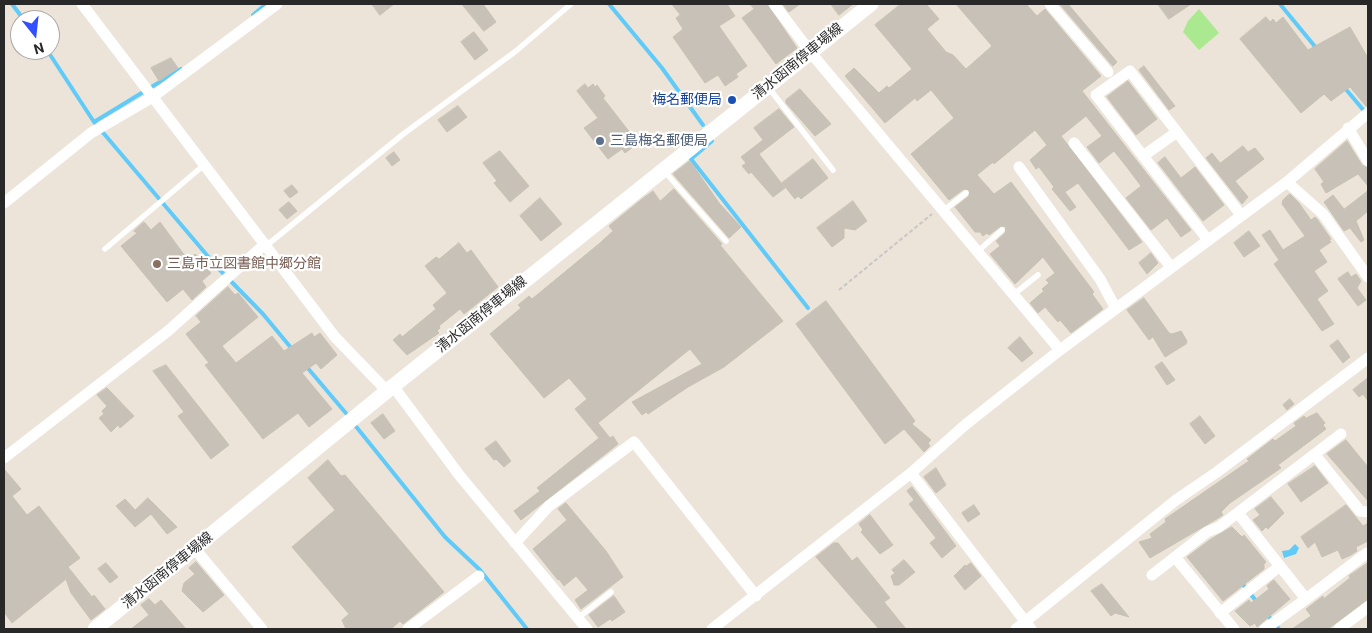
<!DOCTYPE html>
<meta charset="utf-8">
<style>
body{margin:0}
#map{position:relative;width:1372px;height:633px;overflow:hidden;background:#ece4d8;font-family:Roboto,sans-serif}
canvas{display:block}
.frame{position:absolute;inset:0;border:5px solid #282828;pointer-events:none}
.north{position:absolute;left:10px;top:10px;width:50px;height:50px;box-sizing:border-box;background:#fff;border:1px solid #a9a9a9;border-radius:50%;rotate:164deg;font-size:14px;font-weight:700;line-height:20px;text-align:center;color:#282828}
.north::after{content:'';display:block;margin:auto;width:18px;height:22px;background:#3250ff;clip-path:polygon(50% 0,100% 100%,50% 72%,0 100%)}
</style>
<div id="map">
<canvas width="1372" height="633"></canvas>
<div class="frame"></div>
<div class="north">N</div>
</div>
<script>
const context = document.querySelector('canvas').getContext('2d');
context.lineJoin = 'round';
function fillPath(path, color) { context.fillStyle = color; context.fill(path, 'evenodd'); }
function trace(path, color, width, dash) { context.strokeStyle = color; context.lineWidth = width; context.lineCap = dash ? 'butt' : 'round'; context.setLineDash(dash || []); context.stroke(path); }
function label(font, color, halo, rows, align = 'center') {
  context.font = font + ' Roboto,"Noto Sans JP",sans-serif'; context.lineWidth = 4.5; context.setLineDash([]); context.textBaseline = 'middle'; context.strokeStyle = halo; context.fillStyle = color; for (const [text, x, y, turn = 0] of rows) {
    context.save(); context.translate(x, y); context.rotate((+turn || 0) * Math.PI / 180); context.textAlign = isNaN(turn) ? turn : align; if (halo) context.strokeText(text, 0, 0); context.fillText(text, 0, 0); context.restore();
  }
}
fillPath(new Path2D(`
 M1199 9 1219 33 1199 50 1183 32 1188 21Z`), '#aae98f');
fillPath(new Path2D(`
 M1295 544 1299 548 1296 554 1284 558 1282 551 1289 550Z`), '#60caf9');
trace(new Path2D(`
 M12 4 24 20
 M609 4 662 68 703 125
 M1280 4 1317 49
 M253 15 266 4
 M47 50 94 122 217 267 263 314 292 349
 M1344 87 1365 112
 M94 122 181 69
 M712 141 691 159 808 308
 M306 366 350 418
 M354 424 445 537 480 570 527 629
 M1241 582 1257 602
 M1266 613 1279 629`), '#60caf9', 4);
const building = new Path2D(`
 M372 4H394L380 15Z
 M462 4H483L496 22 484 31Z
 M672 4H727L735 16 719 26 747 66 736 74 738 77 725 86 718 75 705 83 673 37 683 29 676 18 680 15Z
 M750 4H767L797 48 776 64 742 18 754 9Z
 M783 4H800L789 12Z
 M831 4H853L839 15Z
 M901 4H926L939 19 927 29 946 52 953 55 966 69 992 46 956 4H1026L1037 16 1045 9 1101 76 1082 91 1191 230 1181 237 1167 218 1151 230 1126 198 1141 186 1126 166 1114 151 1099 163 1087 147 1102 136 1086 116 1061 136 1142 242 1129 250 1078 183 1065 192 1076 207 1070 211 1052 189 1054 187 1039 167 1036 169 1030 160 1047 145 1035 130 994 164 993 162 977 175 994 194 1011 182 1094 292 1092 294 1103 309 1071 333 1060 320 1058 322 1045 307 1038 313 1030 303 1044 291 1042 289 1049 283 1046 280 1055 273 1043 257 1015 284 990 254 1000 246 996 241 1005 233 1006 227 1001 226 989 235 987 233 983 236 980 232H975L955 207 969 196V190L964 189 949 200 911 154 954 118 931 90 917 101 915 98 885 123 845 76 854 68 879 93 887 86 889 88 912 69 875 25Z
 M1060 4H1068L1117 62 1113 66Z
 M1158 4H1191L1169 19Z
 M1266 17 1270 22 1273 19 1276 23 1283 17 1308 50 1350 27 1368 58V106H1366L1350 87 1331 101 1324 94 1301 113 1240 39Z
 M474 32 488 50 475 60 461 42Z
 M171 58 178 68 159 81 151 68Z
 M1144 66 1175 106 1169 110 1139 70Z
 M1128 81 1157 119 1136 135 1107 97Z
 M585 84 588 88 593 84 595 87 597 85 605 96 603 98 638 143 625 153 622 149 608 159 584 128 598 118 577 91Z
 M800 89 831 124 815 136 786 103V100Z
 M458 106 467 117 447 132 438 120Z
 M779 109 794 127 759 154 785 188 773 197 751 172 749 174 742 166 746 163 741 157 763 140 754 128Z
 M1347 141 1362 165 1368 168V186L1358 174 1326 193 1321 184 1324 182 1315 169Z
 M1243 146 1248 152 1255 148 1264 159 1235 181 1248 197 1242 204 1206 158 1212 153 1220 163Z
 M500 151 529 186 510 202 494 183 497 181 483 163Z
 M394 152 400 160 392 166 386 158Z
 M1165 157 1181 178 1195 167 1224 205 1203 221 1158 163Z
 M813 159 828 178 801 199 798 196 795 199 782 183Z
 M690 161 719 203 741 227 729 238 673 174Z
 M292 185 298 192 290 198 284 191Z
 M674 189 722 244 720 245 783 321 724 367 688 387 648 414 646 412 642 415 632 402 702 364 690 349 598 423 610 438 613 436 618 444 521 520 514 511 540 491 537 488 599 438 575 409 587 399 569 378 544 398 490 334 521 308 518 305 529 296 532 299 600 243 613 231 609 226 642 199 653 191 660 201Z
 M1368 191V211L1356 221 1364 240 1361 242 1350 228 1344 231 1324 202 1333 195 1344 209Z
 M1290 194 1299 203 1311 220 1315 217 1317 219 1331 239 1329 240 1331 242 1319 250 1327 262 1314 271 1328 291 1317 299 1334 324 1322 331 1274 264 1279 260 1262 235 1270 230 1283 250 1305 236 1282 204 1283 200Z
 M540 198 562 224 541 241 520 216Z
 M853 201 867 221 855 230 844 228V238L832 247 817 228Z
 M289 202 297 211 287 219 279 210Z
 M144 222 151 230 160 222 188 260 195 254 211 273 202 281 206 287 192 300 183 289 167 302 121 246 137 233 134 231Z
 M1249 231 1260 246 1244 257 1234 243Z
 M459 243 467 253 471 250 498 287 464 314 460 309 439 326 440 328 437 331 439 333 407 355 393 340 400 334 402 337 436 309 433 305 447 293 425 266 436 257 439 259Z
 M1151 253 1158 263 1147 274 1139 263Z
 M1348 272 1351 277 1356 274 1361 281 1357 288 1366 300 1358 306 1338 279Z
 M228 287 235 295 238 293 258 317 222 346 236 363 272 336 284 351 312 333 314 337 320 333 337 355 321 369 316 363 302 373 332 409 309 427 298 413 263 439 205 365 209 363 186 334 201 322 196 316Z
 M1144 298 1169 333 1172 334 1181 331 1187 341 1186 344 1165 357 1153 337 1149 340 1127 310Z
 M826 301 915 421 912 424 931 440 928 443 930 446 924 452 904 429 885 444 796 324Z
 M1020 337 1033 353 1022 362 1008 348Z
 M1338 340 1350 357 1343 363 1330 346Z
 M1162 362 1175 380 1167 385 1155 367Z
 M166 365 229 445 211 459 178 416 184 412 153 371Z
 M1368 378V401L1363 394 1359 397 1353 390Z
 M107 388 134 416 120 428 118 425 111 432 99 418 104 414 102 411 107 406 97 395Z
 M1290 399 1294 404 1287 410 1283 405Z
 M1317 413 1325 423 1323 425 1326 429 1278 465 1281 468 1230 503 1221 512 1223 515 1215 520 1150 558 1139 542 1152 538 1150 534 1166 522 1165 519 1249 461 1247 459 1273 439 1275 441 1296 426 1294 423 1304 416 1306 418Z
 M383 414 395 431 384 439 371 423Z
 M1200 416 1215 436 1205 444 1190 424Z
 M1346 440 1368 467V501L1327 454Z
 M496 441 511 461 504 467 496 459 494 460 485 449Z
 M328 460 341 476 345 475 444 592 403 624 400 621 391 629H346L342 620 349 614 292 547 335 510 308 478Z
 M1315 466 1328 483 1301 502 1288 484Z
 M936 468 946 485 936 493 924 477Z
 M4 469 21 489 12 496 27 515 39 506 80 558 68 567 92 597 94 595 105 609 91 620 71 593 66 579 12 623 4 612Z
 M912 487 956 546 942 558 930 543 936 538 909 504 914 500 907 491Z
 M1271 497 1284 513 1268 529 1266 527 1262 531 1253 520 1260 515 1255 509Z
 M148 498 177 527 167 534 151 514 135 527 116 506 125 499 135 510Z
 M566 503 606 551 623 577 581 609 575 600 588 590 576 576 564 586 559 579 558 580 533 549 567 520 558 509Z
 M974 505 980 514 968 522 962 513Z
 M1346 505 1363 526 1368 523V541L1356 547 1357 551 1351 555 1342 559 1338 550 1322 557 1315 542 1308 548 1301 537Z
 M870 515 893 545 880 554 861 532 863 530 859 524Z
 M1232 527 1242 537 1244 535 1266 562 1264 564V569L1223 601 1187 557 1211 539Z
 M834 543H838L852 561 857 557 890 598 884 602 906 629H879L816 557Z
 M904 560 915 572 899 585H894L891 576 895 573 892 570Z
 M196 562 224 595 203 612 182 591 184 583 195 574 189 568Z
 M106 563 118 577 110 583 98 569Z
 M971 563 981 576 965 590 954 576 965 565 966 566Z
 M1368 563V599L1328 629H1292L1311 616 1306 609 1323 596 1324 599 1326 597 1350 578 1349 576Z
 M1274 580 1290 599 1257 627 1255 623 1250 626 1235 611 1249 600 1251 603 1269 589 1267 586Z
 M1102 584 1129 617 1115 613 1111 616 1091 591Z
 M614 596 625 612 612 621 610 619 598 627 589 615Z
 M149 599 155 605 161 600 186 629H131L149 615 141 605Z`);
fillPath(building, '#c7c1b8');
trace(building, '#c7c1b2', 1);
trace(new Path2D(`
 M839 290 932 214`), '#c7c7c7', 2, [4, 2.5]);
trace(new Path2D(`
 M768 87 833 170
 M665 172 726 241
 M943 211 966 193
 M266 246 402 135 516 51 571 4
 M105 249 204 165
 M977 252 1002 230
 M1013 295 1038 275
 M578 618 611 592`), '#fff', 5.5);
trace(new Path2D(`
 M82 4 335 337 387 391
 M774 4 811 53 1060 350
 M1050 4 1108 72
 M1348 128 1368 161
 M1074 143 1171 267
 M1143 156 1177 132
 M1019 167 1100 279 1116 309
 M1287 182 1323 214 1368 277
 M4 203 91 133 151 98 277 4
 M1208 240 1096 95 1130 71 1241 215
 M393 386 460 476 587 629
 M1315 455 1360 511 1368 512
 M4 458 168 331 265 244
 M911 473 1031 629
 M1238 513 1306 599 1367 553 1368 555
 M515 543 549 506 634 442 756 596
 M195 549 262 629
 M1175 557 1234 629
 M1152 575 1207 532 1219 527 1341 434
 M1220 613 1280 566
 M408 629 479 576
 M712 629 911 473 965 425 1060 350 1287 182 1368 113
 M1016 629 1176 500 1217 472 1368 358
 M1265 629 1306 599
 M1339 629 1368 607`), '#fff', 11);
trace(new Path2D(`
 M95 629 387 391 871 4`), '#fff', 15);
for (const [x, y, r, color] of [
 [732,100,5,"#1a4fb4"],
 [600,141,5,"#5c6f8a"],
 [157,264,5,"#8d6e63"]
]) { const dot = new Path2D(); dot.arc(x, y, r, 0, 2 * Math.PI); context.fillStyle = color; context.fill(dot); trace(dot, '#fff', 2); }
label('14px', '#282828', '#fff', [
 ["清水函南停車場線",798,62,-39],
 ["清水函南停車場線",482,315,-39],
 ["清水函南停車場線",168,571,-39]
]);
label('14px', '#164399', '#fff', [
 ["梅名郵便局",722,100]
], 'right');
label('14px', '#4e5e75', '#fff', [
 ["三島梅名郵便局",610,141]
], 'left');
label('14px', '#785e54', '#fff', [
 ["三島市立図書館中郷分館",167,264]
], 'left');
</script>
